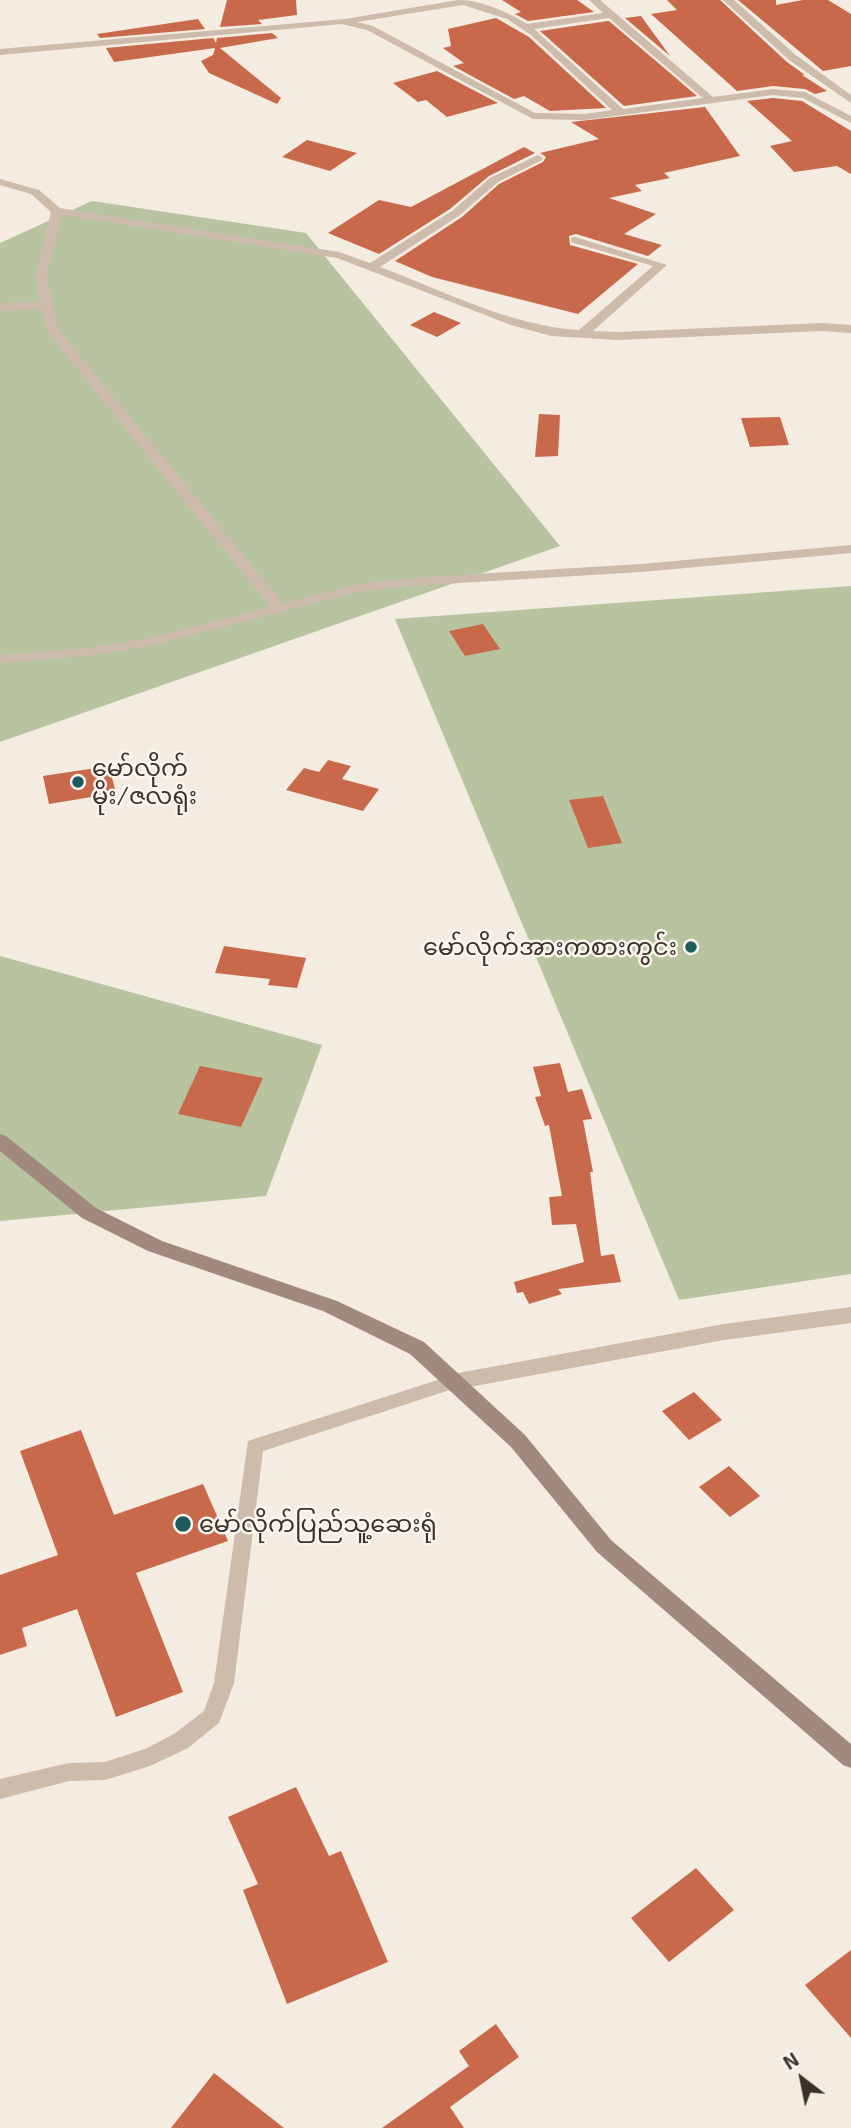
<!DOCTYPE html>
<meta charset="utf-8">
<style>
body{margin:0}
#map{position:relative;width:851px;height:2128px;overflow:hidden;background:#f4ebe1;font-family:"Exo 2",sans-serif}
canvas{display:block}
.north{position:absolute;left:767px;top:2044px;width:70px;height:70px;-webkit-text-stroke:5px #fbf5ee;paint-order:stroke;rotate:328deg;font-size:19px;font-weight:700;line-height:28px;text-align:center;color:#3b302b}
.north::after{content:'';display:block;margin:auto;width:24px;height:32px;background:#3b302b;clip-path:polygon(50% 0,100% 100%,50% 72%,0 100%)}
</style>
<div id="map">
<canvas width="851" height="2128"></canvas>
<div class="north">N</div>
</div>
<script>
const context = document.querySelector('canvas').getContext('2d');
context.lineJoin = 'round';
function fillPath(path, color) { context.fillStyle = color; context.fill(path, 'evenodd'); }
function trace(path, color, width, dash) { context.strokeStyle = color; context.lineWidth = width; context.lineCap = dash ? 'butt' : 'round'; context.setLineDash(dash || []); context.stroke(path); }
function label(font, color, halo, rows, align = 'center') {
  context.font = font + ' "Exo 2","Noto Sans Myanmar",sans-serif'; context.lineWidth = 5; context.setLineDash([]); context.textBaseline = 'middle'; context.strokeStyle = halo; context.fillStyle = color; for (const [text, x, y, turn = 0] of rows) {
    context.save(); context.translate(x, y); context.rotate((+turn || 0) * Math.PI / 180); context.textAlign = isNaN(turn) ? turn : align; if (halo) context.strokeText(text, 0, 0); context.fillText(text, 0, 0); context.restore();
  }
}
fillPath(new Path2D(`
 M92 201 306 233 560 546 0 742V243Z
 M851 586V1274L679 1300 395 619Z
 M0 956 322 1045 266 1196 0 1221Z`), '#b8c4a0');
fillPath(new Path2D(`
 M227 0H296L297 15 258 20 262 24 220 27Z
 M502 0H577L594 12 528 21 515 14 521 12Z
 M667 0H720L787 62 805 75H802L827 91 815 94 805 89 773 86 737 91 651 14 677 10Z
 M738 0H776V5L803 0H828L851 14V66L823 71Z
 M641 16 670 56 625 18Z
 M496 18 529 37 606 108 550 111 524 96 514 99 453 66 464 63 443 48 451 46 448 29Z
 M198 19 205 29 100 38 97 34Z
 M608 21H609L697 96 624 106 540 31Z
 M272 33 278 38 220 48 281 98 277 104 209 73 201 61 213 55 215 48 114 62 106 48 213 38 216 43 217 38Z
 M437 71 498 103 447 117 426 100 418 102 393 83Z
 M773 98 802 101 851 131V174L837 166 794 172 770 146 792 141 747 101Z
 M705 107 740 156 664 173 670 178 635 185 642 191 609 198 656 214 624 234 662 245 648 256 576 234 569 236 570 245 638 264 578 314 432 277 395 261 462 217 499 184 543 162 546 157 540 153 599 139 571 122Z
 M307 140 357 153 330 171 282 157Z
 M524 147 535 153 489 176 450 209 379 254 328 233 379 200 411 207Z
 M434 312 461 323 437 337 410 325Z
 M539 414 560 415 558 456 535 457Z
 M780 417 789 445 750 447 741 418Z
 M483 624 500 649 465 656 449 631Z
 M328 760 351 766 342 779 379 789 363 811 286 790 304 768 319 772Z
 M109 766 116 793 49 804 43 776Z
 M603 796 622 843 588 848 569 800Z
 M224 946 306 958 297 988 268 985 270 979 215 973Z
 M560 1063 568 1092 582 1089 592 1119 583 1120 593 1172H590L601 1256 614 1254 621 1282 558 1289 562 1294 529 1304 523 1292 517 1293 514 1282 584 1262 576 1224 552 1225 549 1197 562 1196 549 1125 545 1126 535 1097 541 1096 533 1067Z
 M200 1066 263 1078 241 1127 178 1114Z
 M694 1392 722 1420 689 1440 662 1411Z
 M81 1430 114 1515 203 1484 228 1541 136 1573 183 1692 116 1717 77 1609 22 1628 27 1646 0 1655V1575L58 1555 20 1451Z
 M729 1466 760 1496 730 1517 699 1487Z
 M296 1787 329 1856 341 1851 388 1962 287 2004 243 1890 258 1884 228 1817Z
 M696 1868 734 1910 669 1962 631 1918Z
 M851 1950V2038L805 1985Z
 M496 2024 519 2057 450 2107 464 2128H382L469 2066 459 2051Z
 M214 2073 284 2128H171Z`), '#c8694b');
fillPath(new Path2D(`
 M453 1375 459 1377 462 1382 459 1387 263 1451 234 1683 219 1723 188 1748 150 1766 105 1780 69 1781 0 1799V1779L69 1763 105 1762 145 1749 174 1734 204 1711 214 1683 248 1441Z`), '#cdbbac');
fillPath(new Path2D(`
 M458 0C481 0 508 12 527 24L603 13 589 0H600L713 97 773 89 805 92 851 116V123L803 98 773 95 585 120 533 119 367 30 342 24 0 55V49L345 19ZM463 5 507 19 531 35 612 110 585 114 535 113 373 26 357 22ZM609 18 703 98 623 109 534 29Z
 M723 0H734L797 56 851 95V103L789 60Z
 M538 155 543 158 542 160 498 182 460 215 380 267C444 291 511 326 579 330L653 266 571 242V238L575 237 667 265 593 331 618 332 822 323 851 325V333L822 331 618 340 551 336 511 325 337 258 62 215 47 275 58 329 283 603 359 584 410 578 641 564 851 545V553L641 572 410 586 359 592 145 647 85 656 0 663V655L85 648 145 639 270 607 48 333 42 309 0 311V303L40 302 35 275 51 212 31 194 0 185V179L39 190 60 208 339 252 370 263 452 211 490 178Z
 M851 1307V1323L724 1340 453 1390 446 1388 443 1382 446 1376 453 1374 724 1324Z`), '#cdbbac');
fillPath(new Path2D(`
 M0 1134 6 1136 96 1208 162 1241 337 1301 424 1342 525 1435 611 1540 851 1744V1768L843 1765 597 1552 511 1447 410 1354 323 1311 148 1251 82 1218 0 1151Z`), '#a18a7d');
for (const [x, y, r, color] of [
 [78,782,7,"#1f5a5e"],
 [691,947,7,"#1f5a5e"],
 [183,1524,9,"#1f5a5e"]
]) { const dot = new Path2D(); dot.arc(x, y, r, 0, 2 * Math.PI); context.fillStyle = color; context.fill(dot); trace(dot, '#fbf5ee', 2.5); }
label('24px', '#3b302b', '#fbf5ee', [
 ["မော်လိုက်",92,768],
 ["မိုး/ဇလရုံး",92,796],
 ["မော်လိုက်အားကစားကွင်း",677,947,"right"],
 ["မော်လိုက်ပြည်သူ့ဆေးရုံ",199,1524]
], 'left');
</script>
